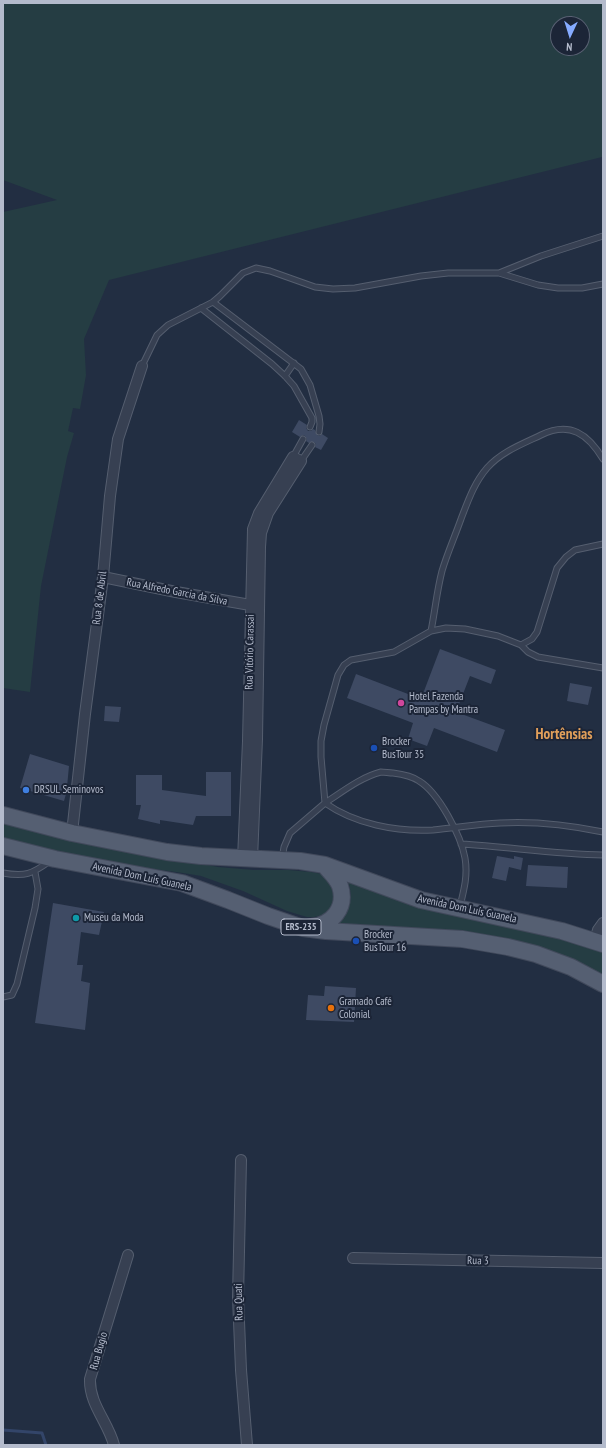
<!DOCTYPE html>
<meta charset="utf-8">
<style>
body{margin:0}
#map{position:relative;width:606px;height:1448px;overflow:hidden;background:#222e42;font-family:"PT Sans Narrow",sans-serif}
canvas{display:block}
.frame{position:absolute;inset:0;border:4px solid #b4bbcc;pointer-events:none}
.north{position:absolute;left:550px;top:16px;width:40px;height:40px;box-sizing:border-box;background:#1c2537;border:1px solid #596173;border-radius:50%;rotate:184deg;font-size:11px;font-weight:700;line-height:16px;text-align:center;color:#b4bbcc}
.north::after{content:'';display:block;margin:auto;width:14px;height:18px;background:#86abff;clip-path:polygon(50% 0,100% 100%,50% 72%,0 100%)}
</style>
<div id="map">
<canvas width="606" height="1448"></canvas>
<div class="frame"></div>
<div class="north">N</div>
</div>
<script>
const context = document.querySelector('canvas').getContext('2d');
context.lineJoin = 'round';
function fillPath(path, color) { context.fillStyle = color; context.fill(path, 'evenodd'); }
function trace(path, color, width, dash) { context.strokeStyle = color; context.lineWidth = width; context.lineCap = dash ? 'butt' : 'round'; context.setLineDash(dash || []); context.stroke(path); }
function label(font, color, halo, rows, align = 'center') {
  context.font = font + ' "PT Sans Narrow",sans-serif'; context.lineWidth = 4; context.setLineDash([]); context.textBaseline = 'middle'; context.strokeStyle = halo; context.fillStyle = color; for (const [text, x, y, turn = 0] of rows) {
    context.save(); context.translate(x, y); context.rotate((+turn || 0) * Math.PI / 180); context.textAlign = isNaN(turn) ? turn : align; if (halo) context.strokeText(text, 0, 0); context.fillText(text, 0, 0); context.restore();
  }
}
fillPath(new Path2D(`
 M3 3H603V154L602 157 109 280 84 339 86 375 80 409 73 408 68 431 74 433 67 457 41 586 30 692 3 688V212L57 200 3 180ZM558 24H582V48H558Z
 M3 821 114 848 218 867 254 870H288L311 872 322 874 332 884 335 897 329 911 323 915 314 917H307L287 911 243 891 201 876 183 873 96 861 9 839 3 838Z
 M346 877 399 901 418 907 556 936 603 951V975L581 963 558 954 535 946 409 928 337 923C346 916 353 902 350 889 350 885 347 881 346 877Z`), '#253d43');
trace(new Path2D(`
 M3 1430 42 1433 46 1445`), '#334569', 3);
fillPath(new Path2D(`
 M299 420 307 425 306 428 308 431H311L313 429 315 430 317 435 320 436 322 434 328 438 321 450 315 447 316 444 314 442 309 443 306 441 307 439 305 436 303 435 300 437 292 432Z
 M440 649 496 670 491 684 470 676 456 712 505 730 497 752 434 728 427 746 408 739 413 723 347 698 356 674 421 699Z
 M570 683 592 687 588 705 567 701Z
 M105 706 121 707 119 722 104 721Z
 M30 754 69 766 67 787H68L64 801 20 788Z
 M206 772H231V816H196L193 825 160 820V824L138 819 141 805H136V775H162V790L206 796Z
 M497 856 514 859V856L523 858 521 870 509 867 506 881 492 878Z
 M528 865 568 867 567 888 526 886Z
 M53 903 104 912 99 935 81 932 77 965H83L81 981 90 983 85 1030 35 1023Z
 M325 986 356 988 354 1022 306 1020 308 995 324 996Z`), '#3e4a63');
const lane = new Path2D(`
 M499 273 541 256 603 236
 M213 302 301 369 310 385 319 416 320 424 319 432
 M201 308 272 364 285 376 294 386 312 418V422L310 427
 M142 366 157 335 168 325 213 302 220 296 243 273 256 268 270 271 315 287 333 289 355 288 421 276 448 273H499L538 285 558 288H582L603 284
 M285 376 294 363
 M293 457 303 439
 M301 461 312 445
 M431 631C435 611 437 590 442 571 447 554 455 536 461 519 468 501 474 483 487 468 501 452 522 444 541 435 570 421 588 434 603 459
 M521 645 532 639 537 632 557 568 566 557 575 550 603 544
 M461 844C509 847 556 854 603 855
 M282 859 284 847 290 833 325 803 321 757V741L324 725 338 675 344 665 351 660 394 652 431 631 446 628 465 629 498 636 521 645 528 652 538 657 603 668
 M3 873C25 877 32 874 50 861
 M460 906C464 890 468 875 465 858 461 836 439 793 419 781 412 776 401 774 393 773 389 773 385 772 381 772 361 777 342 792 325 803 355 824 396 832 433 830 455 828 477 824 500 823 534 821 569 825 603 832
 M3 997 12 995 17 984 35 908 38 889 35 872`);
const street = new Path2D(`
 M103 577 176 592 256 606
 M72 833 85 714 103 577 110 496 118 439 142 366
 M243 859 248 741 253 529 259 513 293 457 301 461 268 513 261 533 260 547 257 739 252 859
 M595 940 598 930 603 923
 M241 1160 238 1297 241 1370 247 1445
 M353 1258 603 1263
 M114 1445C108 1422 89 1404 90 1379L128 1255`);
const primary = new Path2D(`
 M3 815 72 833 167 852 201 856 300 861 325 865 421 900 562 931 603 944
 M3 846 55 859 182 883 228 900 268 916 303 928 326 931 462 939 508 947 536 954 571 967 603 984
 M311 927C332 925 347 908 340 886 337 878 330 872 325 866`);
trace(lane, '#555e6f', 7);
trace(street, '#555e6f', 12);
trace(primary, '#41495b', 18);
trace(lane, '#374052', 5);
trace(street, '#374052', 10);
trace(primary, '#555f72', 16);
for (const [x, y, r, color] of [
 [401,703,4,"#d1479c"],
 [374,748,4,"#1a4fb4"],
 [26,790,4,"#3f7fe0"],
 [76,918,4,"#0f9aa8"],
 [356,941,4,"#1a4fb4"],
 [331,1008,4,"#e8710a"]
]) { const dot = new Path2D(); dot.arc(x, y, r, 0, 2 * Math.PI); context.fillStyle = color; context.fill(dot); trace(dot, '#1c2537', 1.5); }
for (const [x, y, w] of [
 [301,927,40]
]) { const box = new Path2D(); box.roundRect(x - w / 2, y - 8, w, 16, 3); context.fillStyle = '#1c2537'; context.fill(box); trace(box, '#b4bbcc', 1); }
label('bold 10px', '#b4bbcc', null, [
 ["ERS-235",301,927]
]);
label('11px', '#b4bbcc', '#1c2537', [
 ["Rua Alfredo Garcia da Silva",177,592,11],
 ["Rua 8 de Abril",100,598,-83],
 ["Rua Vitório Carassai",250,652,-89],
 ["Avenida Dom Luís Guanela",142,877,12],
 ["Avenida Dom Luís Guanela",467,909,12],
 ["Rua 3",478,1261,1],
 ["Rua Quati",239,1302,-91],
 ["Rua Bugio",99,1351,-74]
]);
label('11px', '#b4bbcc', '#1c2537', [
 ["Hotel Fazenda",409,697],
 ["Pampas by Mantra",409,710],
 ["Brocker",382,742],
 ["BusTour 35",382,755],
 ["DRSUL Seminovos",34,790],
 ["Museu da Moda",84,918],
 ["Brocker",364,935],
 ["BusTour 16",364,948],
 ["Gramado Café",339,1002],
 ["Colonial",339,1015]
], 'left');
label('bold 15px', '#e19f5a', '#1c2537', [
 ["Hortênsias",564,735]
]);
</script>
